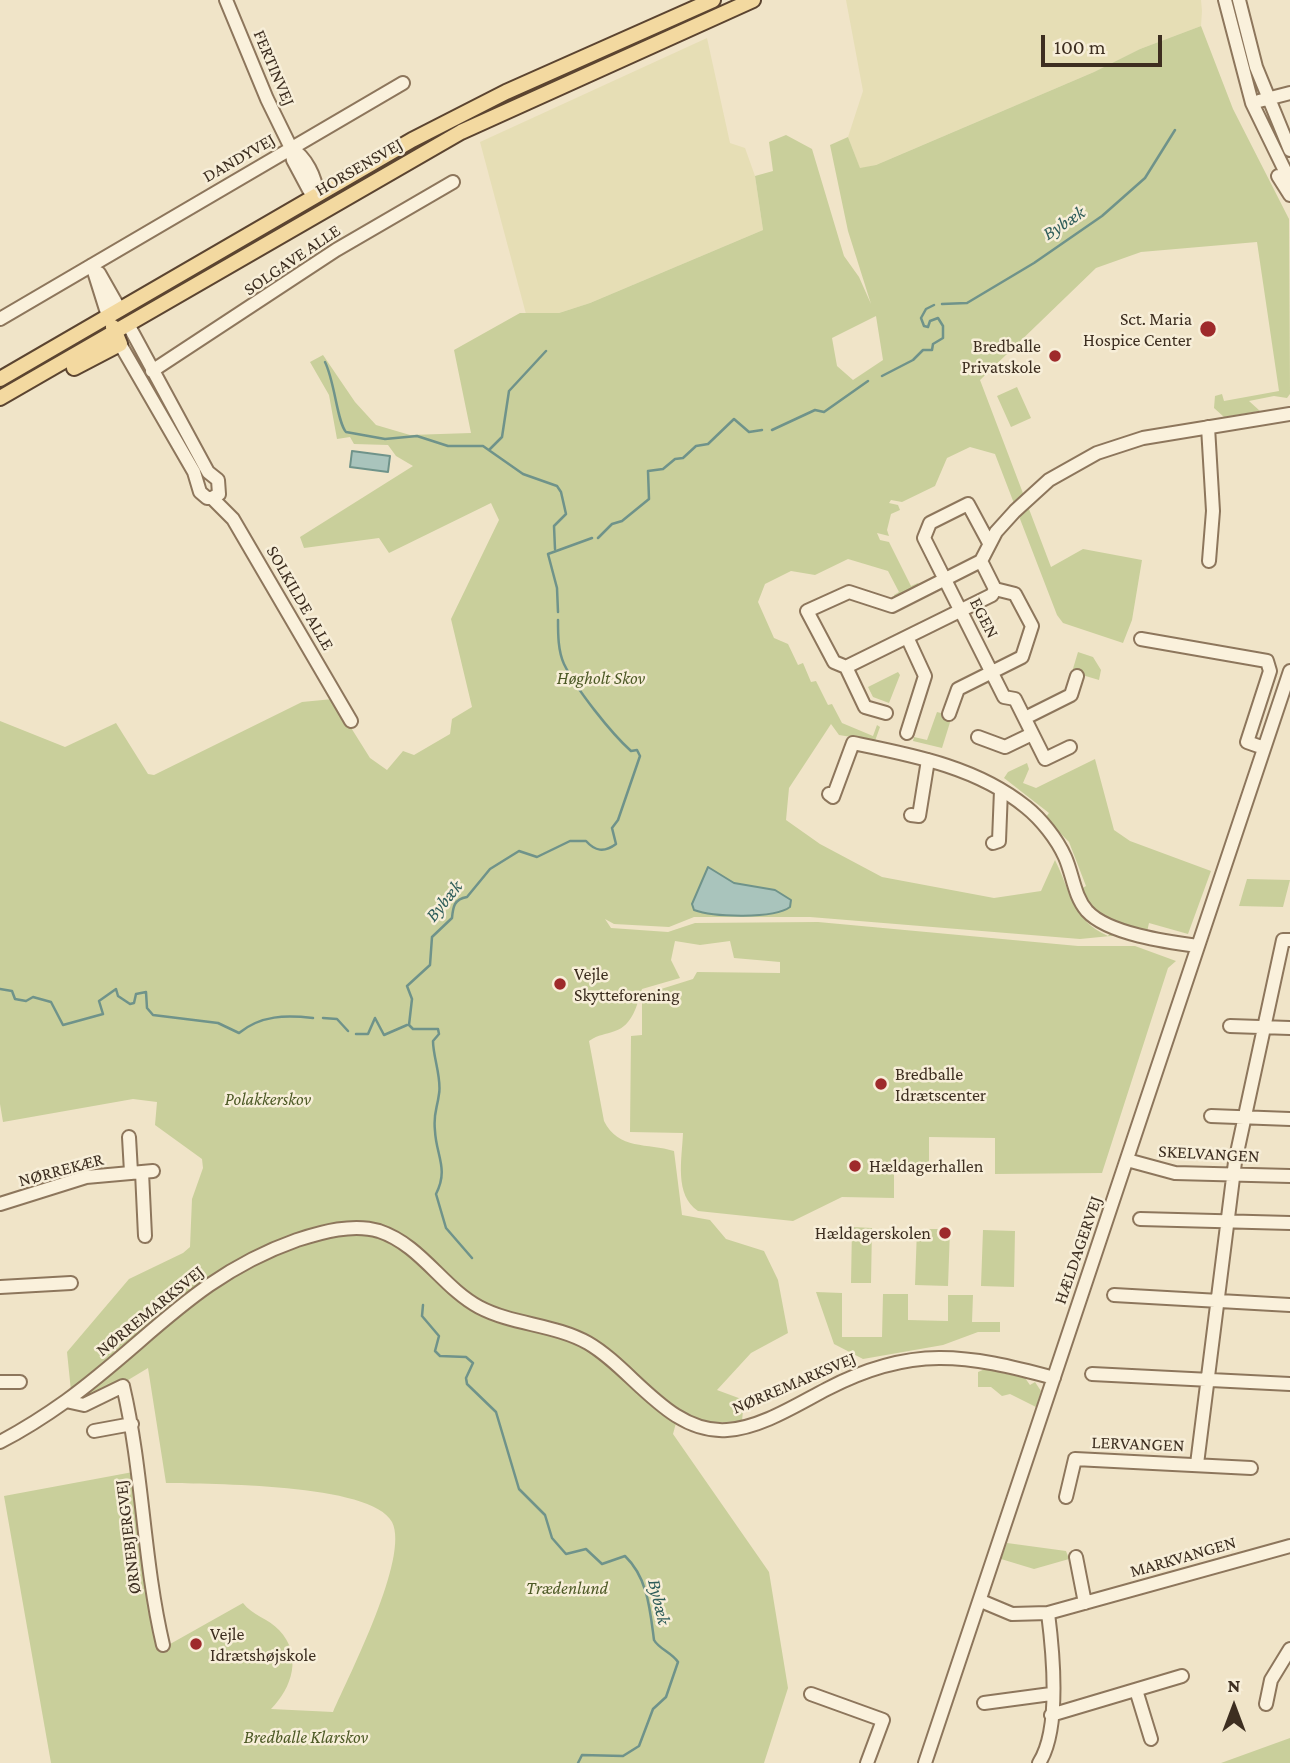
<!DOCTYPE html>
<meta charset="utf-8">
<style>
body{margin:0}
#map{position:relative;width:1290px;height:1763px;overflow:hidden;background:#f0e4c8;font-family:"Crimson Pro",serif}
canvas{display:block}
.north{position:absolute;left:1199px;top:1672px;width:70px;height:70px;-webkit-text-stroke:5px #f7eed8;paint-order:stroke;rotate:0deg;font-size:19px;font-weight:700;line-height:28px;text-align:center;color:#3d2e20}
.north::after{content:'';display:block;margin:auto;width:24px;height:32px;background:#3d2e20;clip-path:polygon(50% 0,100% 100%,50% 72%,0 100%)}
.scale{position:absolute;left:1041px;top:35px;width:121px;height:32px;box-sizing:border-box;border:4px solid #3d2e20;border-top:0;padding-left:9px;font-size:21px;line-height:24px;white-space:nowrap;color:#3d2e20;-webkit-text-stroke:5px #f7eed8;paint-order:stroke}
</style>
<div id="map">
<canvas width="1290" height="1763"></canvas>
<div class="north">N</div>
<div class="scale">100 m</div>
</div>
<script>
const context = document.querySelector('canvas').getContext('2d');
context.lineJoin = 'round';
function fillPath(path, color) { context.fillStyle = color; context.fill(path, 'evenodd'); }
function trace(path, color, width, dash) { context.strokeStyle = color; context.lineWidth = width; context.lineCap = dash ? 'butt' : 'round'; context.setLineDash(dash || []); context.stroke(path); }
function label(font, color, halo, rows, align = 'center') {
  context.font = font + ' "Crimson Pro",serif'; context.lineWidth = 5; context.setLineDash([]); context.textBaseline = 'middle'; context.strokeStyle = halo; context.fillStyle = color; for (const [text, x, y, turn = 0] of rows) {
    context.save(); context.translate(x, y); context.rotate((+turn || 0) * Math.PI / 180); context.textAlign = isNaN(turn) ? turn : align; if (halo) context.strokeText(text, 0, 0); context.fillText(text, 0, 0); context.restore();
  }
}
fillPath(new Path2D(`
 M846 0H1201L1202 11 1201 26 1140 49 1094 72 876 165 860 169 848 137 863 91Z
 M707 38 730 143 745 148 755 176 763 230 590 303 559 313 526 314 480 142Z`), '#e6deb5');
fillPath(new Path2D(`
 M1201 26 1233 109 1289 219 1290 394 1287 398 1274 396 1249 401 1260 411 1224 417 1214 408 1215 396 1222 394 1224 401 1279 391 1257 242 1141 252 1096 268 980 380 1051 567 1083 549 1142 560 1132 620 1123 643 1063 623 1057 615 995 454 970 447 947 458 935 486 902 502 891 500 889 503 898 505 900 510 891 514 887 530 889 536 877 533 880 540 889 542 911 586 918 583 920 587 895 599 894 595 899 592 888 571 848 559 815 575 791 571 765 584 758 602 774 638 788 644 798 665 803 663 811 682 816 681 828 705 832 704 842 723 873 736 877 725 880 727 875 741 839 735 831 724 789 788 786 820 820 844 882 877 994 898 1041 891 1055 860C1071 892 1072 920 1108 936L1111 931 1121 935 1080 939 810 917H694L669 927 614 924 605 919 611 928 668 932 695 923 818 922 1078 946H1135L1176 961 1168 968 1102 1173 995 1174V1138L929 1137V1163L894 1164V1198L842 1197 793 1221 698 1211C674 1195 682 1159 683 1133L630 1132 631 1036 642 1035V995L693 979 697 972 780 973V962L734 958 730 941 700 945 675 941 671 960 680 978 642 989C637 1005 633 1025 615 1031 605 1035 599 1034 589 1041L604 1121C618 1150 648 1143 674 1151L682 1215 710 1220 726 1239 764 1251 778 1280 788 1333 751 1353 717 1390 744 1400 742 1421 710 1423 683 1416 602 1348 491 1308 472 1296 404 1237 373 1224 238 1261 194 1287 71 1391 67 1352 129 1279 183 1253 190 1247 192 1199 203 1168 202 1159 155 1125 157 1102 133 1099 3 1122 0 1104V721L65 747 116 723 148 774 154 775 302 702 333 699 370 758 387 770 403 751 414 755 450 734 452 719 472 707 451 619 499 520 491 503 389 553 379 538 304 548 300 537 413 466 396 456 388 445 354 444 350 437 337 439 329 395 310 362 323 355 355 402 376 425 410 435 471 433 454 350 520 313H559L590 303 763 230 755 176 773 171 769 142 786 135 812 149 844 256 859 277 871 304 848 231 830 145 848 137 860 168 876 165 1094 72 1140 49ZM876 316 883 360 853 380 837 366 832 338Z
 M1017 387 1031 418 1011 427 997 396Z
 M1078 652 1093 657 1101 670 1099 680 1072 672Z
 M898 672 900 675 889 703 873 697 868 687Z
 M937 712 952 716 942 748 913 741 914 737 927 740Z
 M1095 759 1114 830 1130 841 1211 871 1188 934 1149 923 1147 932C1119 924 1093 918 1081 889L1086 886 1069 842 1045 818 1049 813 1004 778 1008 772 1027 763 1029 769 1023 783 1036 788Z
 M1247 879 1290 880 1283 907 1239 906Z
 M852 1227 872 1228 871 1283H851Z
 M917 1229H950L948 1286 915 1285Z
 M983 1230 1015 1231 1014 1287 981 1286Z
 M370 1233 395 1242 451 1291 553 1332 601 1356 676 1423 673 1434 769 1572 788 1688 764 1763H51L4 1496 133 1472 163 1648 243 1603C252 1615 269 1619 279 1630 303 1655 292 1688 271 1709L333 1712C349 1675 410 1557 392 1522 372 1483 208 1484 166 1483L148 1368 95 1400 79 1397C164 1323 251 1237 370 1233Z
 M816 1292 842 1293V1337H882L883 1294H908V1320L948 1321V1295H973L972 1322H1000V1332H978L943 1345 863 1359 834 1344Z
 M985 1369 1025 1378 1030 1385 1035 1382 1041 1391 1036 1407 1010 1394 1002 1396 991 1387H978V1372Z
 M1007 1543 1066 1551 1069 1559 1034 1569 1001 1559Z
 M1290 1738V1763H1221Z`), '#c9cf9b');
const water = new Path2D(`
 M352 451 390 456 388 472 350 467Z
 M708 867 734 883 775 890 791 900 790 907C774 919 713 917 694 910L692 904Z`);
fillPath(water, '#a9c4bc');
trace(water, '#6f938a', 2);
trace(new Path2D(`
 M942 304 967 303 1034 263 1102 216 1145 178 1175 130
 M325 362C335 382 337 422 346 432L385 439 417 436 448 446H483L523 474 557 486 561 492 566 514 554 526 555 549
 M882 376 913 360 923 350H932L933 344 943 338V326L938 318 930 321 928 327 924 326 921 318 926 309 934 305
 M772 430 815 410 824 412 868 381
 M489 450 502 437 509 391 546 351
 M598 538 612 524 622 521 649 499 648 471 663 469 675 459 683 458 696 446 708 444 734 419 749 432 762 430
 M558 612 557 588 548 554 592 538
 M0 989 12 991 15 999 26 1001 33 997 51 1002 63 1025 103 1014 99 1001 116 989 118 996 130 1004 134 1003 136 994 146 992 147 1008 153 1015 218 1023 239 1033C261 1015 286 1015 313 1018
 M323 1018 337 1019 348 1031
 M356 1034H368L375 1018 384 1035 407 1025
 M472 1258 446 1228 436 1194C449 1169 436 1155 435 1131 433 1113 437 1110 439 1094 442 1079 433 1057 433 1041L439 1034 438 1029H413L409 1025 412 999 407 986 430 965 432 937 452 918C453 907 454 899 467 897L490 869 519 851 537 857 570 841H586C595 851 604 853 616 844L612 828 618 820 640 756 637 750 631 751C611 733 576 689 564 664 558 651 558 634 558 620
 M423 1305 422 1316 439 1336 435 1351 440 1356 466 1357 473 1363 466 1378 467 1384 496 1412 519 1489 545 1515 552 1538 566 1554 586 1549 602 1564 625 1556C648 1578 650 1610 654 1640 659 1649 671 1652 678 1662L666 1697 653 1709 639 1746 623 1756 582 1755 578 1763`), '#6f938a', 2.5);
const minor = new Path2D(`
 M226 0 267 99 291 148 293 160 309 190 317 194
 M1225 0 1252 103 1290 181
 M1239 0 1256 67 1290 150
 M1259 101 1290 93
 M291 148C306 157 316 177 317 194
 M1278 176 1290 195
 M92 265 108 316
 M99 273 120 310
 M0 319 403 83
 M129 326 208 472 218 480 219 494 212 498
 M120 344 194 472 200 492 207 498H212L233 519 351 721
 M152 371 336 250 453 182
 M1208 427 1213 511 1209 561
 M989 543 968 504 930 523 924 538 1004 697 1015 699 1045 759 1070 747
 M907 637 925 676 907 733
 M1141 639 1267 661 1270 671 1247 742 1264 748
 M846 667 834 662 807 611 849 592 892 606 981 561 996 532 1015 511 1049 480 1097 453 1143 438 1290 414
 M846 667 992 595 995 589 981 561
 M846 667 865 707 886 713
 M949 714 958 689 1022 657 1032 626 1015 594 995 589
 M1025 718 1071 695 1077 676
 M978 737 1005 747 1032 734
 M829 794 833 797 853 743C912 755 977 767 1026 807 1041 819 1057 839 1065 857 1073 875 1074 896 1087 911 1108 934 1168 942 1198 946
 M911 815 919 816 928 760
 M993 843 999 841 1001 790
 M1230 1026 1290 1028
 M1211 1116 1290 1119
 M129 1137 131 1172
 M1127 1160 1175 1173 1290 1176
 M142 1172 145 1236
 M0 1204 86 1177 153 1171
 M1140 1219 1290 1223
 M0 1287 71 1283
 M1114 1295 1290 1305
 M1092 1374 1290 1384
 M0 1382H20
 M66 1401 84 1405 123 1386C143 1471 143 1560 163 1645
 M94 1431 132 1424
 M0 1442C23 1430 45 1416 66 1401 149 1341 195 1276 297 1240 322 1232 353 1223 379 1231 421 1245 442 1287 479 1307 513 1325 554 1324 588 1343 633 1369 669 1434 727 1430 761 1428 798 1404 827 1389 911 1345 966 1354 1054 1378
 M1197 1464 1235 1162 1283 940H1290
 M1066 1497 1075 1459 1251 1468
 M1076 1557 1085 1603
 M981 1601 1012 1614 1048 1613 1290 1546
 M1136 1690 1151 1739
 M811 1694 883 1720 867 1763
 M984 1703 1051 1694
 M1266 1704 1271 1680 1290 1649
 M1051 1715 1182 1676
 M925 1763 1290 671
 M1039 1763C1061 1729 1053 1652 1048 1613`);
const major = new Path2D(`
 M74 368 120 344 113 327
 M0 379 412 140 506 92 713 0
 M0 398 461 132 753 0`);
trace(minor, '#8d765c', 16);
trace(major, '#5b4430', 18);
trace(minor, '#faf1dc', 12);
trace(major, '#f3d9a0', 14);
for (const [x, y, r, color] of [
 [1208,329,9,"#9e2a2b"],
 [1055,356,7,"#9e2a2b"],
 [560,984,7,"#9e2a2b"],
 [881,1084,7,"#9e2a2b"],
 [855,1166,7,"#9e2a2b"],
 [945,1233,7,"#9e2a2b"],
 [196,1644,7,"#9e2a2b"]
]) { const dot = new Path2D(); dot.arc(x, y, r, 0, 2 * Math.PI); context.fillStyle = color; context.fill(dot); trace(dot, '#f7eed8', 2.5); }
label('18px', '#3d2e20', '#f7eed8', [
 ["FERTINVEJ",274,68,67],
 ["DANDYVEJ",239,158,-30],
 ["HORSENSVEJ",359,167,-30],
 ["SOLGAVE ALLE",292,260,-34],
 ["SOLKILDE ALLE",300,598,60],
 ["EGEN",984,618,63],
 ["SKELVANGEN",1209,1154,3],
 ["NØRREKÆR",61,1170,-15],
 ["HÆLDAGERVEJ",1078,1250,-71],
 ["NØRREMARKSVEJ",150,1311,-39],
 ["NØRREMARKSVEJ",794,1383,-23],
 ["LERVANGEN",1138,1444,2],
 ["ØRNEBJERGVEJ",128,1537,-97],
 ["MARKVANGEN",1183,1557,-16]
]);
label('18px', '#3d2e20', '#f7eed8', [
 ["Sct. Maria",1192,319,"right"],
 ["Hospice Center",1192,340,"right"],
 ["Bredballe",1041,346,"right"],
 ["Privatskole",1041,367,"right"],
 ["Vejle",574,974],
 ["Skytteforening",574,995],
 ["Bredballe",895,1074],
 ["Idrætscenter",895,1095],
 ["Hældagerhallen",869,1166],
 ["Hældagerskolen",931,1233,"right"],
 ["Vejle",210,1634],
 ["Idrætshøjskole",210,1655]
], 'left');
label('italic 18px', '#4d5a26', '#f7eed8', [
 ["Høgholt Skov",601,678],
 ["Polakkerskov",268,1099],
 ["Trædenlund",567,1588],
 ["Bredballe Klarskov",306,1737]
]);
label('italic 19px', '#2f5d5a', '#f7eed8', [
 ["Bybæk",1064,223,-33],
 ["Bybæk",444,901,-51],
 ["Bybæk",659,1602,77]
]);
</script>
